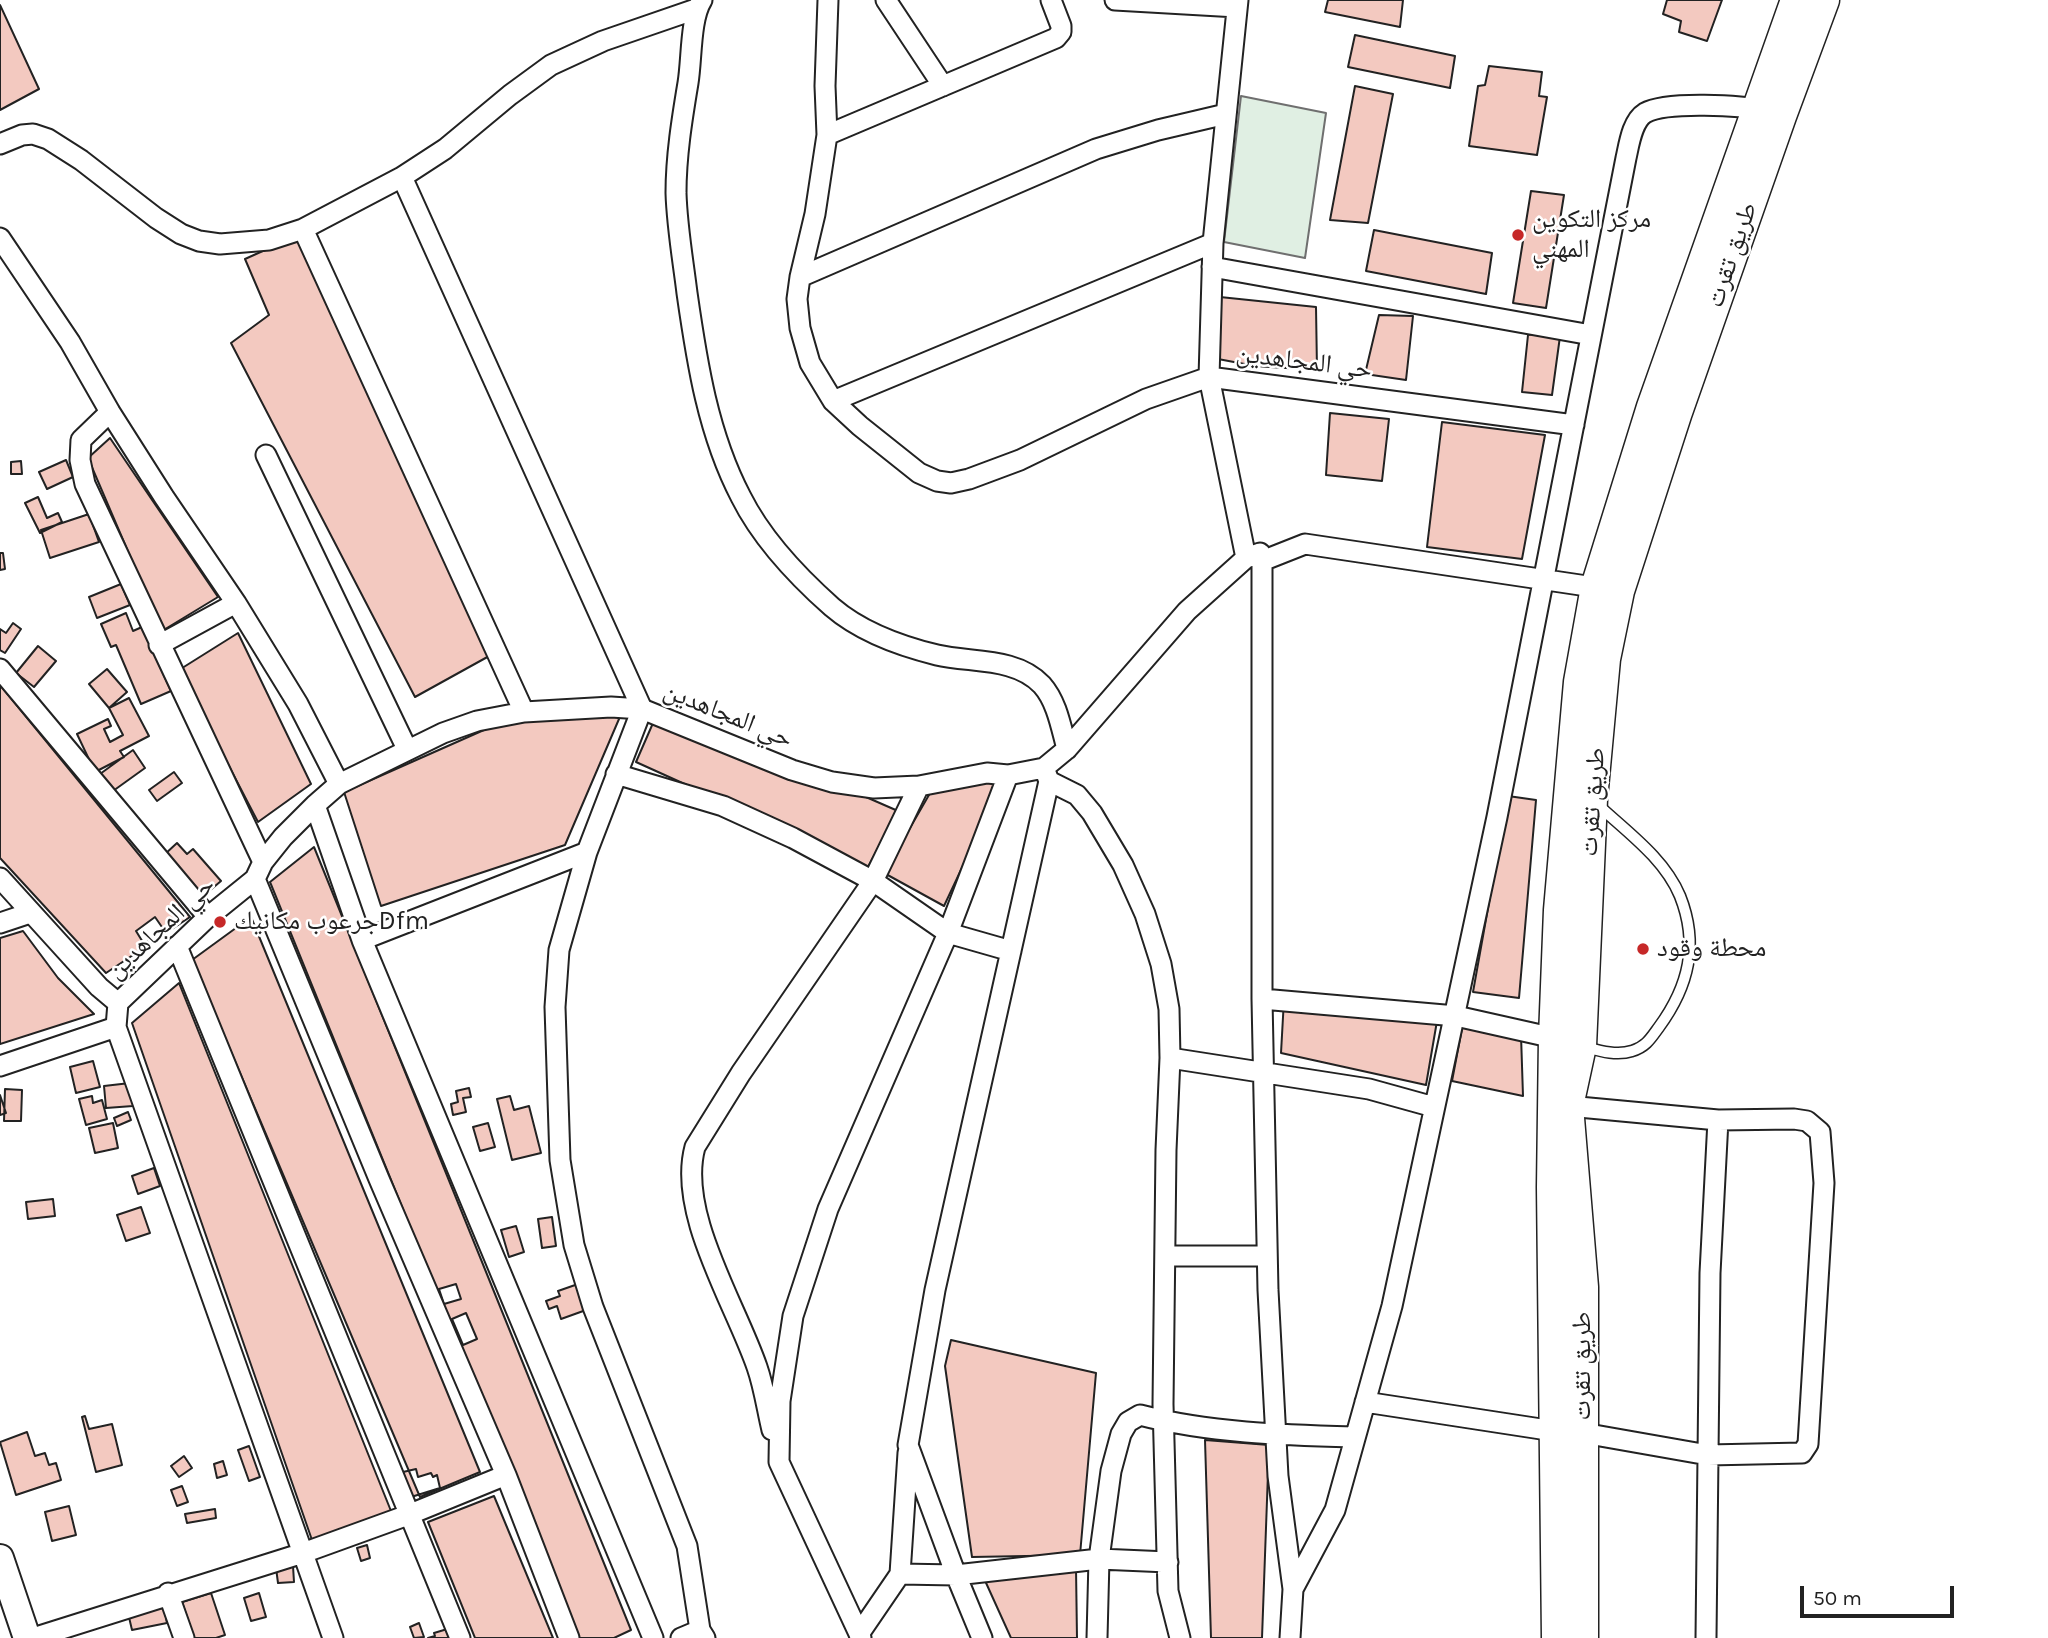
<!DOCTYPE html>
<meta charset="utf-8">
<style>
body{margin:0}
#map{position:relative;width:2048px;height:1638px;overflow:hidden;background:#fff;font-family:Karla,sans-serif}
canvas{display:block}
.scale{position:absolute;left:1800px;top:1586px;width:154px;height:32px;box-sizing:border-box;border:4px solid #222;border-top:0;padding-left:9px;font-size:21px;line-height:24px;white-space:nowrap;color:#222;-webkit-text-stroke:5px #fff;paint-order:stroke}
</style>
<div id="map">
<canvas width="2048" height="1638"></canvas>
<div class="scale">50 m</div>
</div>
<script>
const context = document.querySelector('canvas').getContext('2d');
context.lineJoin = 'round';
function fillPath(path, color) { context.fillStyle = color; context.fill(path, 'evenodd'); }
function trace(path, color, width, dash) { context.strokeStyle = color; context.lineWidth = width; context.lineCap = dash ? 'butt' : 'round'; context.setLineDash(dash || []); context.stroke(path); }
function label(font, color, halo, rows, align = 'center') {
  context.font = font + ' Karla,"Noto Naskh Arabic",sans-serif'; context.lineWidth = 5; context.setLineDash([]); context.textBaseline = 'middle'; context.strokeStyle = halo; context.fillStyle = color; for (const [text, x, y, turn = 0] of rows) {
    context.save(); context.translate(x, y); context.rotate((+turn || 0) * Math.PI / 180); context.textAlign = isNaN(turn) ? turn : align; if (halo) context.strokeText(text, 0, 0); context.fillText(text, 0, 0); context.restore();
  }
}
const green = new Path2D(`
 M1241 96 1326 113 1305 258 1224 242Z`);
fillPath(green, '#e0efe3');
trace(green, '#6f6f6f', 2);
const building = new Path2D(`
 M1328 0H1403L1400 27 1325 12Z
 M1667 0H1722L1707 41 1679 32 1681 21 1663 14Z
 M0 5 39 89 0 110Z
 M1355 35 1455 56 1450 88 1348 67Z
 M1489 66 1542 72 1539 96 1547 97 1537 155 1469 146 1478 86 1485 85Z
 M1355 86 1393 94 1368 223 1330 220Z
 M1531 191 1564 195 1546 308 1513 303Z
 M1374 230 1492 253 1486 294 1366 271Z
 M305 232 500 650 415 697 231 343 269 315 245 259Z
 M1220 297 1316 307 1317 370 1255 366 1218 359Z
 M1379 315 1413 316 1406 380 1365 374Z
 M1561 329 1552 395 1522 392 1528 335Z
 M1330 413 1389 419 1382 481 1326 475Z
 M1442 422 1545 435 1522 559 1427 547Z
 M110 438 218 597 162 631 88 458Z
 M66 460 73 477 47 489 39 472Z
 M21 461 22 474H11V462Z
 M38 497 47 518 58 513 62 522 40 533 25 503Z
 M89 514 99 542 50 558 41 530Z
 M0 553H3L5 569 0 570Z
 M121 584 130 605 97 618 89 597Z
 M126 613 133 631 142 627 171 691 141 704 116 645 111 647 101 624Z
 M13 623 21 629 5 653 0 650V629L6 633Z
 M238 633 311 784 258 822 179 670Z
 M38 646 56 661 34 687 16 673Z
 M107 669 127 692 109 708 89 684Z
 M0 685 190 917 106 973 0 858Z
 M129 698 149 736 120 751 124 757 95 772 77 734 108 719 111 726 104 729 110 742 123 735 109 708Z
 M660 707 898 811 868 867 636 762Z
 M622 712 565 845 381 906 344 792 520 714Z
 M133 750 145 768 113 791 100 774Z
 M1009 768 944 906 884 873 937 781Z
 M174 772 182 783 157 801 149 790Z
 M1508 796 1536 800 1519 998 1473 992Z
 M177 843 187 854 193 849 221 881 201 898 164 855Z
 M314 847 631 1630 614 1638H577L270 882Z
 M155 917 164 930 144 944 136 931Z
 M251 917 480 1472 420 1497 192 960Z
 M23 931 58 978 94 1014 0 1044V938Z
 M179 983 391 1511 312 1540 132 1023Z
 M1284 999 1437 1021 1426 1085 1281 1053Z
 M1463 1023 1521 1035 1523 1096 1452 1081Z
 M93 1061 100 1087 76 1093 70 1067Z
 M130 1083 133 1106 106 1108 104 1086Z
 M469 1088 471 1097 463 1098 466 1112 453 1115 451 1104 458 1102 456 1091Z
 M5 1089 22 1090 21 1121H4Z
 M0 1095 6 1113 0 1115Z
 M92 1096 93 1103 102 1100 107 1119 86 1125 79 1099Z
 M510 1096 514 1110 529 1106 541 1153 512 1160 497 1099Z
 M128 1112 131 1120 117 1126 114 1118Z
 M113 1123 118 1148 95 1153 89 1128Z
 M488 1123 495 1147 480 1151 473 1127Z
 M154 1168 160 1186 138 1194 132 1176Z
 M53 1199 55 1216 28 1219 26 1202Z
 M141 1207 150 1233 126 1241 117 1215Z
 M552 1217 556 1246 542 1248 538 1219Z
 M516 1226 524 1252 509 1257 501 1230Z
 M456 1284 461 1299 444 1304 439 1289Z
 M578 1284 586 1310 561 1319 557 1306 549 1309 546 1301 560 1296 558 1291Z
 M466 1313 477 1339 463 1345 452 1319Z
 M951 1340 1096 1373 1080 1555 972 1557 945 1366Z
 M85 1416 89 1429 112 1424 122 1465 96 1472 82 1417Z
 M27 1432 35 1456 45 1453 49 1465 56 1463 61 1480 16 1495 0 1442Z
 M1205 1440 1269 1445 1262 1638H1211Z
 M249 1446 260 1477 249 1481 238 1450Z
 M184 1456 192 1468 179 1477 171 1466Z
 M223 1461 227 1475 217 1478 214 1464Z
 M416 1469 418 1477 431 1473 433 1477 437 1475 440 1488 411 1497 403 1472Z
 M182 1486 188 1502 177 1506 171 1490Z
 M494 1496 553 1638H475L428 1522Z
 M69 1506 76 1535 52 1541 45 1512Z
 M215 1509 216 1518 187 1523 185 1514Z
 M367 1545 370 1558 361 1561 357 1548Z
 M293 1566 294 1582 278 1583 276 1568Z
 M1076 1568 1077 1638H1011L982 1574Z
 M211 1593 225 1635 216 1638H194L182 1602Z
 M259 1593 266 1617 251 1621 244 1598Z
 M164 1606 167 1623 132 1630 128 1613Z
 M419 1623 424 1637 414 1638 410 1627Z
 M454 1627 458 1638H428L435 1636 434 1633Z`);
fillPath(building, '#f3c9c0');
trace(building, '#222', 2);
const service = new Path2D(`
 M1585 1047C1600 1051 1617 1056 1632 1051 1646 1047 1651 1038 1659 1027 1689 986 1699 944 1680 896 1664 858 1627 832 1598 805`);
const minor = new Path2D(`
 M702 0C690 19 692 59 688 83 682 119 676 156 676 193 677 227 683 260 687 293 697 363 708 434 741 497 762 539 797 576 832 607 861 632 900 646 937 655 971 663 1016 657 1042 685 1057 702 1061 727 1067 749
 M828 0 825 86 827 135 815 214 800 277 797 299 800 328 810 363 833 401 860 426 919 473 937 481 951 483 969 479 1020 460 1146 399 1209 377 1574 425
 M886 0 943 86
 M1115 0 1237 7
 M1238 0 1213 243 1209 377 1246 558
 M827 135 1056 38 1061 32V26L1051 0
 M0 144 22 135 33 134 48 139 81 160 156 218 181 234 199 241 220 244 269 240 303 229 402 177 445 149 510 95 551 65 603 41 696 9
 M402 177 642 709 587 852 559 950 555 1007 560 1160 574 1245 593 1307 687 1546 700 1630 705 1638
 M303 229 524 712
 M0 238 70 342 110 412 164 497 236 603 298 704 339 784
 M1212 267 1591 335
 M800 277 1096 149 1158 130 1226 114
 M833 401 1213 243
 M110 412 81 440 80 460 85 484 263 862
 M266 455 407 749
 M1262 561V999L1268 1290 1278 1476 1293 1589 1290 1638
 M1262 561 1305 544 1607 589
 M159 645 236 603
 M0 669 208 917
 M616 774 723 806 793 838 873 881 948 933 1011 951
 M1049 781 1077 795 1092 813 1123 865 1145 914 1161 964 1169 1009 1170 1058 1166 1150 1163 1404 1168 1591 1180 1638
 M315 805 362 940 653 1638
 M0 878 99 987 118 1003 116 1027 333 1638
 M255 879 379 1179 506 1475 569 1638
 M0 923 30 913
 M362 940 587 852
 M177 946 460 1638
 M1262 999 1456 1016 1563 1040
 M118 1003 208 917 255 879 263 862 283 837 315 805 339 784 443 733 477 721 524 712 611 707 642 709 792 770 832 782 874 788 919 786 987 773 1008 775 1044 768 1067 749 1187 611 1246 558 1260 553 1262 561
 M1170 1058 1369 1089 1434 1107
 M0 1066 116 1027
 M1568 1106 1718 1120 1710 1273 1706 1638
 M1165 1256H1267
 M1365 1402 1554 1431 1583 1433 1708 1455 1802 1453 1808 1444 1824 1183 1820 1132 1807 1121 1794 1119 1718 1120
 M772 1430C767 1409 764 1387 757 1367 735 1303 677 1213 695 1147L741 1073 873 881 919 786
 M900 1574 956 1575 1099 1559 1168 1562
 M1293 1589 1335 1510 1392 1306 1497 817 1626 158C1629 145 1632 121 1645 113 1666 101 1742 105 1765 111
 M168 1593 184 1638
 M859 1634 900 1574 908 1453
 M33 1638 303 1553 408 1515 506 1475
 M681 1638 700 1630
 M861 1638 779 1462 780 1401 793 1316 828 1209 948 933 1008 775
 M982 1638 956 1575 908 1445 935 1290 1049 781 1044 768
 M1097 1638 1099 1559 1111 1471 1121 1434 1128 1422 1140 1415C1209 1433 1284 1435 1355 1437`);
const secondary = new Path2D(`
 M0 1558 27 1638`);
const primary = new Path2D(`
 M1557 1638 1552 1187 1554 1037 1559 910 1579 682 1596 587 1652 407 1796 0
 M1583 1638V1287L1568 1106 1581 1046 1592 799 1605 659 1619 591 1677 412 1781 116 1824 0`);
trace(service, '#222', 13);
trace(minor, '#222', 23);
trace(secondary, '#222', 30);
trace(primary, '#222', 33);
trace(service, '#fff', 10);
trace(minor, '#fff', 19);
trace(secondary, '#fff', 26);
trace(primary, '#fff', 30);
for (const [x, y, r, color] of [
 [1518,235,7,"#c62828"],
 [220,922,7,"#c62828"],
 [1643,949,7,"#c62828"]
]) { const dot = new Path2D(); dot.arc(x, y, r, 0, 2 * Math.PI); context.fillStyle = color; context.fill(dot); trace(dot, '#fff', 2.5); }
label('26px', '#222', '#fff', [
 ["مركز التكوين",1532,220],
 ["المهني",1532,250],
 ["جرعوب مكانيكDfm",234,922],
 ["محطة وقود",1657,949]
], 'left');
label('26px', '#222', '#fff', [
 ["طريق تقرت",1732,255,-71],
 ["حي المجاهدين",1304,362,7],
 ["حي المجاهدين",728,715,22],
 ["طريق تقرت",1593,802,-86],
 ["حي المجاهدين",161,928,-43],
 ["طريق تقرت",1583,1366,-90]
]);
</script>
